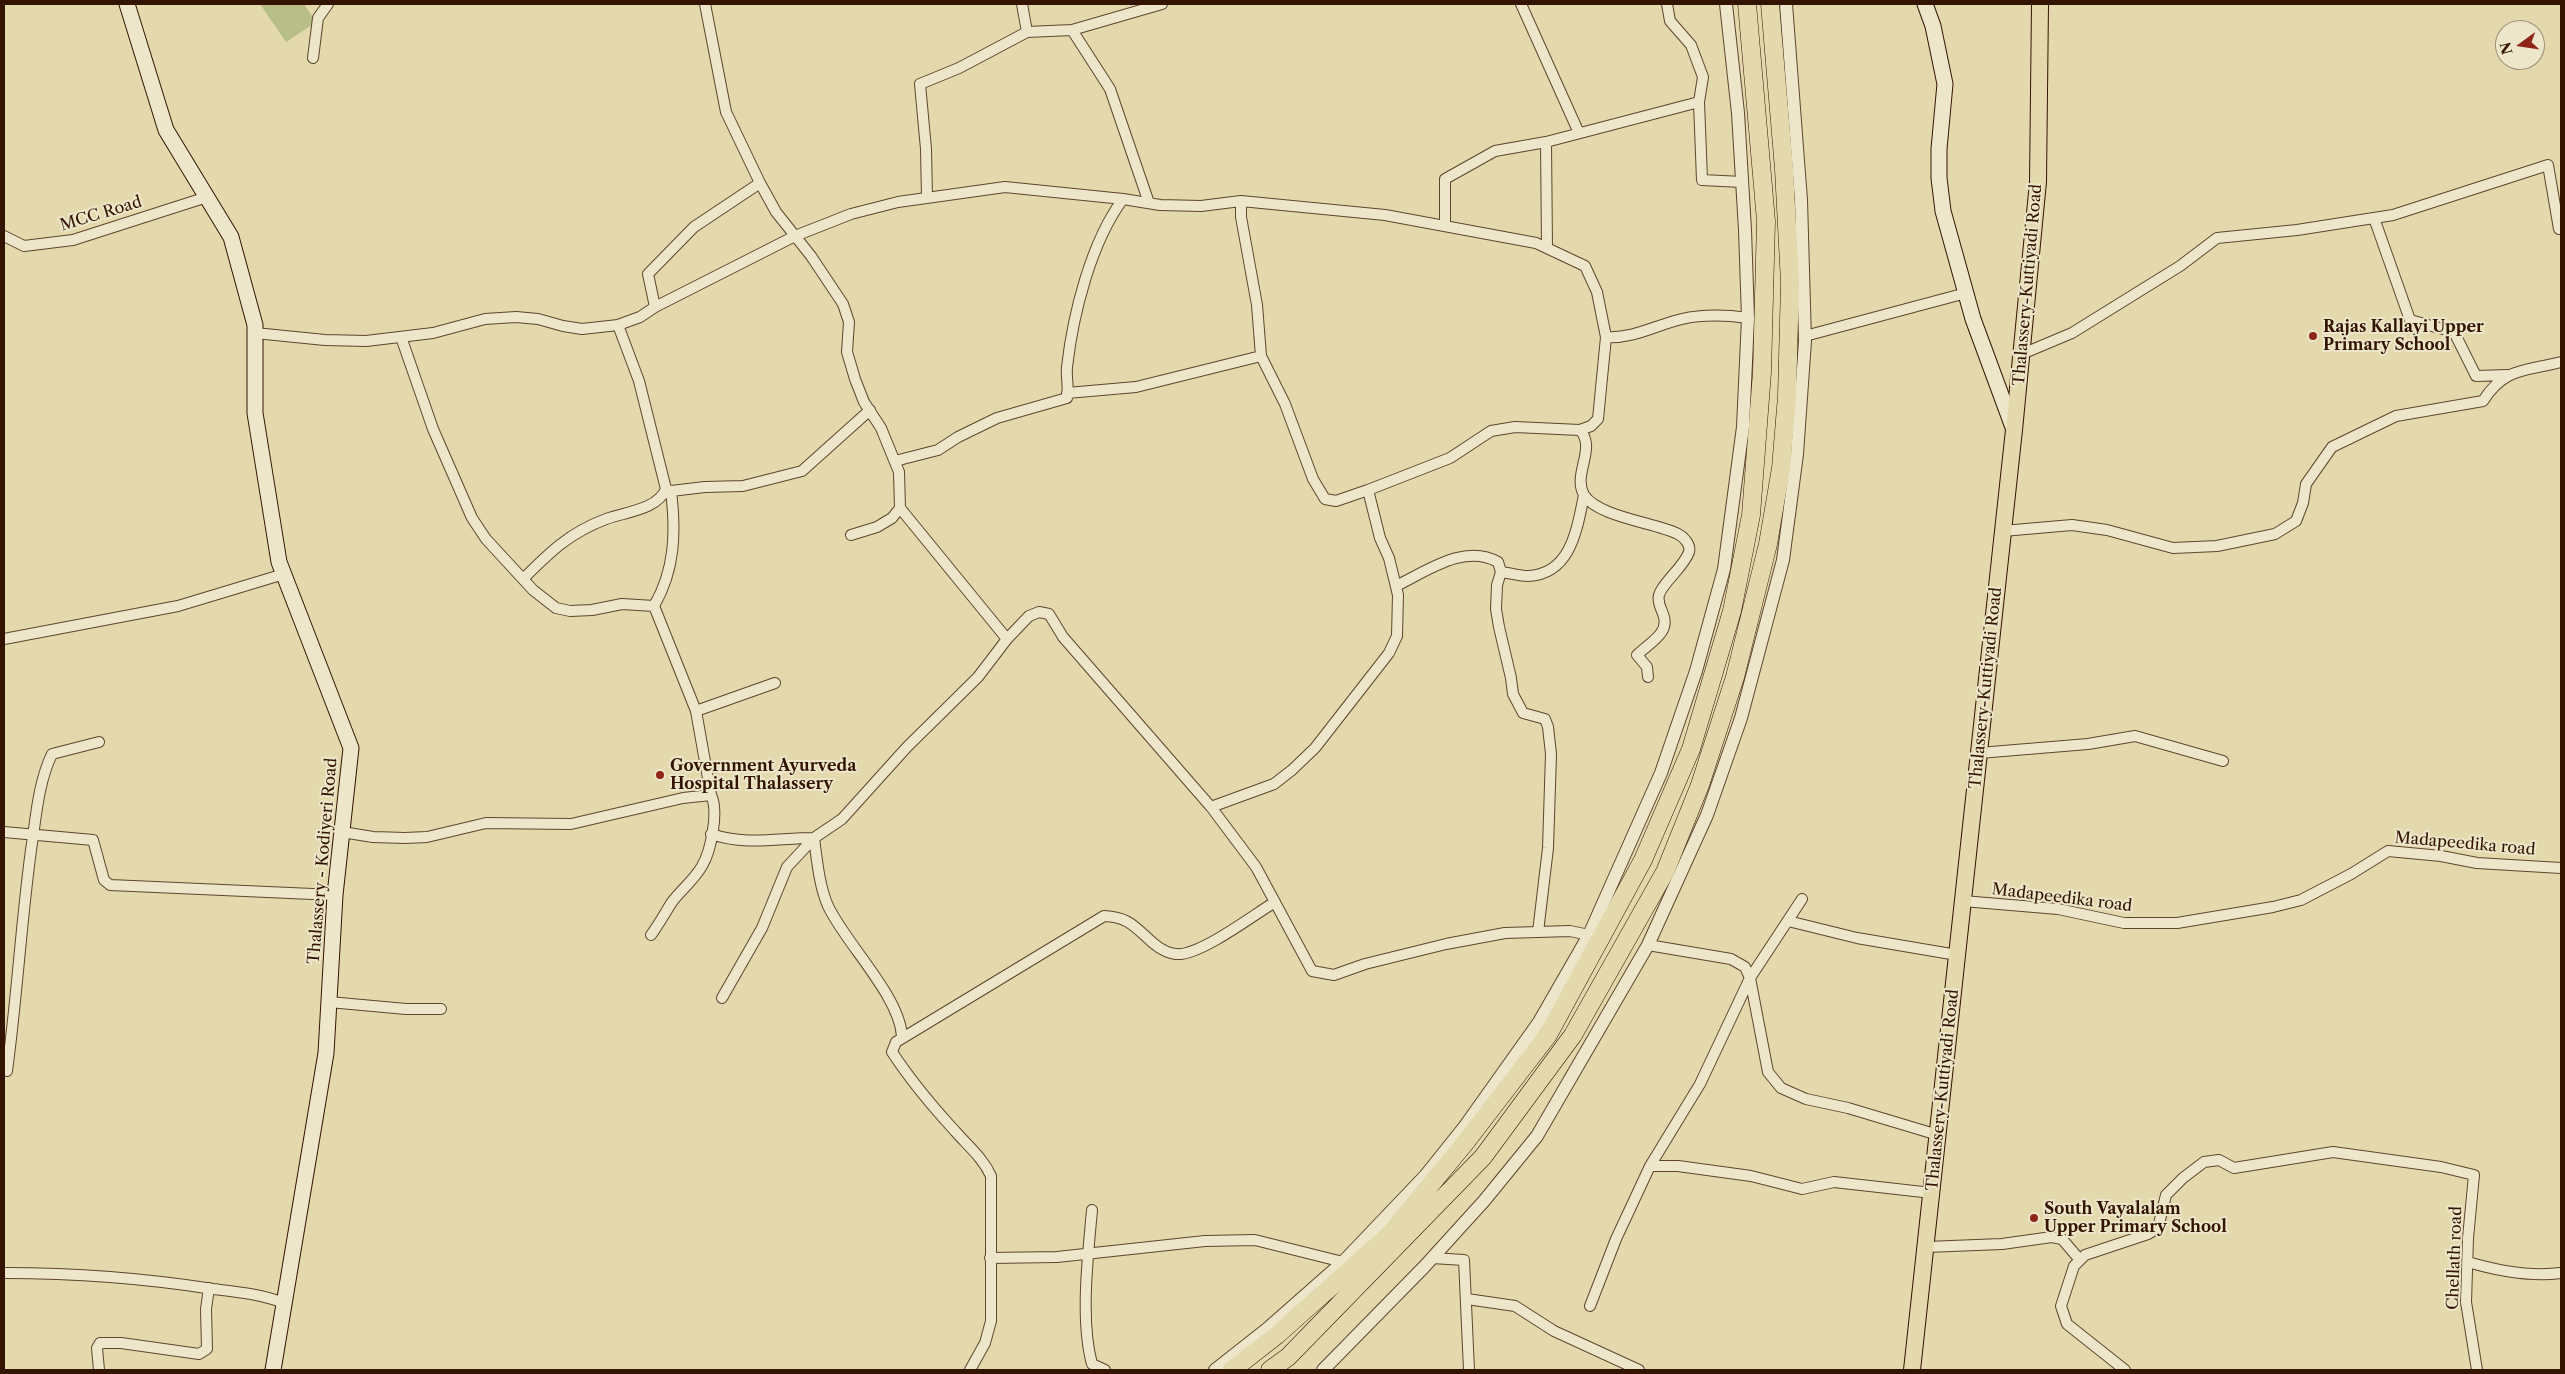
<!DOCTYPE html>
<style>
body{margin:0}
#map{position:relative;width:2565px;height:1374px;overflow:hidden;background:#e4d8ad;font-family:"Libre Caslon Text",serif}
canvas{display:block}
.frame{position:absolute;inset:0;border:5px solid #331401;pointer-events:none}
.north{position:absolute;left:2495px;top:20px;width:50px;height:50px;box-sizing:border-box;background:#ede6ca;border:1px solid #a3927a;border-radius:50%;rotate:256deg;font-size:14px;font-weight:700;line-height:20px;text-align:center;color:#331401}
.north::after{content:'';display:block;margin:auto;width:18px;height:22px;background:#8f2418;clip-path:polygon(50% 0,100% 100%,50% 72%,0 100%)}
</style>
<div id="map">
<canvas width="2565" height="1374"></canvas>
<div class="frame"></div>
<div class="north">N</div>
</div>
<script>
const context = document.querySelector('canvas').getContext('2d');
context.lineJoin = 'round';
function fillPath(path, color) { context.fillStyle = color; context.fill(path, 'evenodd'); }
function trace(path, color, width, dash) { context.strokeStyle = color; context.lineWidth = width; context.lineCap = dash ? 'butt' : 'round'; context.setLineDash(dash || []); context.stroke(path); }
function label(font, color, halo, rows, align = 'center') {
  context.font = font + ' "Libre Caslon Text",serif'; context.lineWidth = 4; context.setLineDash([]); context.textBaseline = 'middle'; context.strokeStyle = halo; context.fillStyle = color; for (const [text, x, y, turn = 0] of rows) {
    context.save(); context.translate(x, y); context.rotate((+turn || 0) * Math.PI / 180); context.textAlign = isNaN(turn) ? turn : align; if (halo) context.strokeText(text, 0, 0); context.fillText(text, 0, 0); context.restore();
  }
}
fillPath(new Path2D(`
 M260 4H304L316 22 286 42Z`), '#b7be88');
const minor = new Path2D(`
 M705 4 726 112 760 183
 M1022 4 1027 32 1072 30 1110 89 1149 203
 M1521 4 1579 133
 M1667 4 1670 21 1691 45 1703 77 1699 102 1702 180 1742 182
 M1072 30 1162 4
 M313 58 318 18 328 4
 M927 198 926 149 920 84 959 68 1027 32
 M1241 201V217L1257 305 1261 356 1285 404 1313 479 1325 499 1336 501 1368 490
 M2374 218 2410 320 2454 332 2476 376 2507 375
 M1445 225V179L1495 151 1546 142
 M4 236 24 246 73 240 207 197
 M1547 248 1546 142 1699 102
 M655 307 795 236 851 214 898 202 1005 187 1123 199
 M255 333 325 340 366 341 433 333 485 319 516 317 538 319 563 326 582 329 618 325 640 317 655 307 648 274 694 227 760 183 776 212 811 256 843 304 849 322 847 352 855 379 864 402 881 428 899 472 900 508 892 518 877 527 851 535
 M1805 336 1966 293
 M401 337 433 429 472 518 486 539 533 590 556 608 570 611 592 610 622 604 654 606
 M2022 354 2072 333 2180 266 2217 238 2297 230 2393 215 2548 165 2559 229 2561 228
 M1067 393 1136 387 1261 356
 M1580 430 1591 426 1598 419 1606 337
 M895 461 938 450 958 437 997 418 1067 398C1069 388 1066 377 1067 367 1073 314 1091 242 1123 199L1160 205 1201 206 1241 201 1385 215 1536 243 1585 266 1597 292 1606 337C1633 339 1656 325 1682 319 1704 314 1726 315 1748 318
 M666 490 671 491 705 487 743 486 802 471 870 410
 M671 491C676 532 675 570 654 606L696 711 711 795
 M900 508 1007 639
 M2003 531 2072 525 2107 530 2173 548 2217 546 2275 534 2296 521 2303 503 2306 484 2332 447 2396 416 2483 401C2504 367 2527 371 2561 362
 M1501 572C1510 573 1520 576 1528 576 1571 574 1577 529 1584 495
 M523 579C550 552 569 533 606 519 625 512 657 510 666 489L639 381 618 325
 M1396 586C1427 571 1465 543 1498 562L1501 572 1497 585 1496 609 1499 627 1511 678 1513 694 1523 713 1545 719 1548 727 1551 754 1548 848 1538 932
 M4 639 178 606 284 574
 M696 711 775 683
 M1979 753 2088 744 2135 736 2223 761
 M1211 807 1274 784 1292 770 1315 748 1389 653 1397 636 1398 595 1389 558 1380 538 1368 490 1450 458 1491 431 1515 427 1580 430C1597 449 1572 474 1584 495 1598 517 1657 523 1678 534 1684 537 1691 545 1689 552 1684 567 1662 583 1659 595 1657 602 1661 608 1663 614 1671 633 1649 643 1637 655L1647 667 1648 677
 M4 832 93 840 104 880 110 885 335 895
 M342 832 373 837 405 838 427 837 486 823 571 824 683 798 711 795C719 811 711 851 702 866 694 880 681 890 672 902 665 913 659 924 651 935
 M711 834C747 846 778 838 814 838
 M814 838C817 860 819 885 828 906 846 944 899 995 902 1036
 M1963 901 2058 909 2124 923H2177L2273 907 2301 900 2351 874 2388 851 2441 856 2477 863 2561 868
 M1788 921 1857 938 1957 955
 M1648 945 1731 959 1745 967 1750 978 1768 1072 1781 1088 1806 1099 1848 1108 1938 1135
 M722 998 762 928 787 867 814 838 842 819 907 747 978 677 1007 639 1029 616 1039 612 1049 614 1063 637 1211 807 1256 867 1312 971 1334 975 1365 964 1446 944 1505 933 1570 931 1589 935
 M329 1002 406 1009H441
 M7 1071C17 997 21 924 31 850 36 818 38 783 52 754L99 742
 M1650 1166H1678L1751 1176 1802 1189 1834 1182 1932 1193
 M1092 1210C1088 1256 1080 1320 1092 1364L1105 1370
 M1926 1247 2002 1244 2052 1237 2062 1239 2080 1260
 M990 1258 1057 1257 1205 1241 1255 1240 1343 1262
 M1432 1258 1464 1260 1469 1370
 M2468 1262C2498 1271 2529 1277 2561 1273
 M4 1273C75 1273 143 1278 213 1289 238 1292 261 1294 284 1303
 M1467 1299 1515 1306 1554 1331 1639 1370
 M1590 1306 1616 1239 1650 1166 1700 1084 1750 978 1802 899
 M99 1370 97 1348 100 1343H121L199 1354 207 1349 206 1309 209 1288
 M970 1370 985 1343 991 1321V1176C983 1158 968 1146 955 1131 932 1106 911 1081 892 1052L896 1042 1104 916C1129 917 1135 927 1153 943 1160 949 1171 955 1181 954 1206 951 1252 916 1275 902
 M2125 1370 2067 1324 2061 1306 2074 1266 2085 1255 2148 1234 2158 1228 2166 1195 2183 1178 2204 1162 2219 1160 2234 1168 2333 1152 2441 1167 2474 1175 2468 1238 2466 1302 2477 1370`);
const tertiary = new Path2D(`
 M1215 1370 1267 1329 1343 1262 1425 1176 1465 1126 1539 1022 1589 935 1661 773 1696 671 1724 569 1743 427 1748 318 1745 230 1738 113 1726 4
 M1323 1370 1424 1267 1484 1201 1537 1136 1648 945 1707 815 1741 718 1783 560 1797 454 1805 341 1801 200 1786 4`);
const secondary = new Path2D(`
 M127 4 166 130 231 237 255 325V413L279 562 351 748 335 895 326 1053 273 1370
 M1925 4 1933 26 1945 84 1939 149V178L1943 211 1973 319 2014 430`);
const primary = new Path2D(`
 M1912 1370 2014 430 2038 182 2040 4`);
const trunk = new Path2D(`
 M1232 1370 1277 1335 1390 1234 1465 1143 1548 1035 1643 860 1691 749 1732 611 1751 515 1762 372 1766 221 1747 4
 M1270 1370 1288 1357 1483 1157 1573 1035 1665 872 1700 785 1735 677 1768 544 1781 468 1787 396 1790 283 1784 169 1770 4`);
trace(minor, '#5f452c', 12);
trace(tertiary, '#5f452c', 14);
trace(secondary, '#331401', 17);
trace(primary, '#331401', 18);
trace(trunk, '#331401', 19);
trace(minor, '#ede6ca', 10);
trace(tertiary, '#ede6ca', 12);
trace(secondary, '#ede6ca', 15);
trace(primary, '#e4d8ad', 16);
trace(trunk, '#e4d8ad', 18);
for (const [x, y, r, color] of [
 [2313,336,5,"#8f2418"],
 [660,775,5,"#8f2418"],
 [2034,1218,5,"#8f2418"]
]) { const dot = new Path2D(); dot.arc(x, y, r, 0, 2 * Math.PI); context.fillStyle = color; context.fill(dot); trace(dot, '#ede6ca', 2); }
label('16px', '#331401', '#ede6ca', [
 ["MCC Road",101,214,-17],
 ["Thalassery-Kuttiyadi Road",2028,285,-85],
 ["Thalassery-Kuttiyadi Road",1986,688,-84],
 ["Madapeedika road",2465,844,5],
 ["Thalassery - Kodiyeri Road",323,861,-85],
 ["Madapeedika road",2062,898,7],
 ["Thalassery-Kuttiyadi Road",1943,1090,-84],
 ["Chellath road",2455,1258,-88]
]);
label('bold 16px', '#331401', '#ede6ca', [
 ["Rajas Kallayi Upper",2323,327],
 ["Primary School",2323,345],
 ["Government Ayurveda",670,766],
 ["Hospital Thalassery",670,784],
 ["South Vayalalam",2044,1209],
 ["Upper Primary School",2044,1227]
], 'left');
</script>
